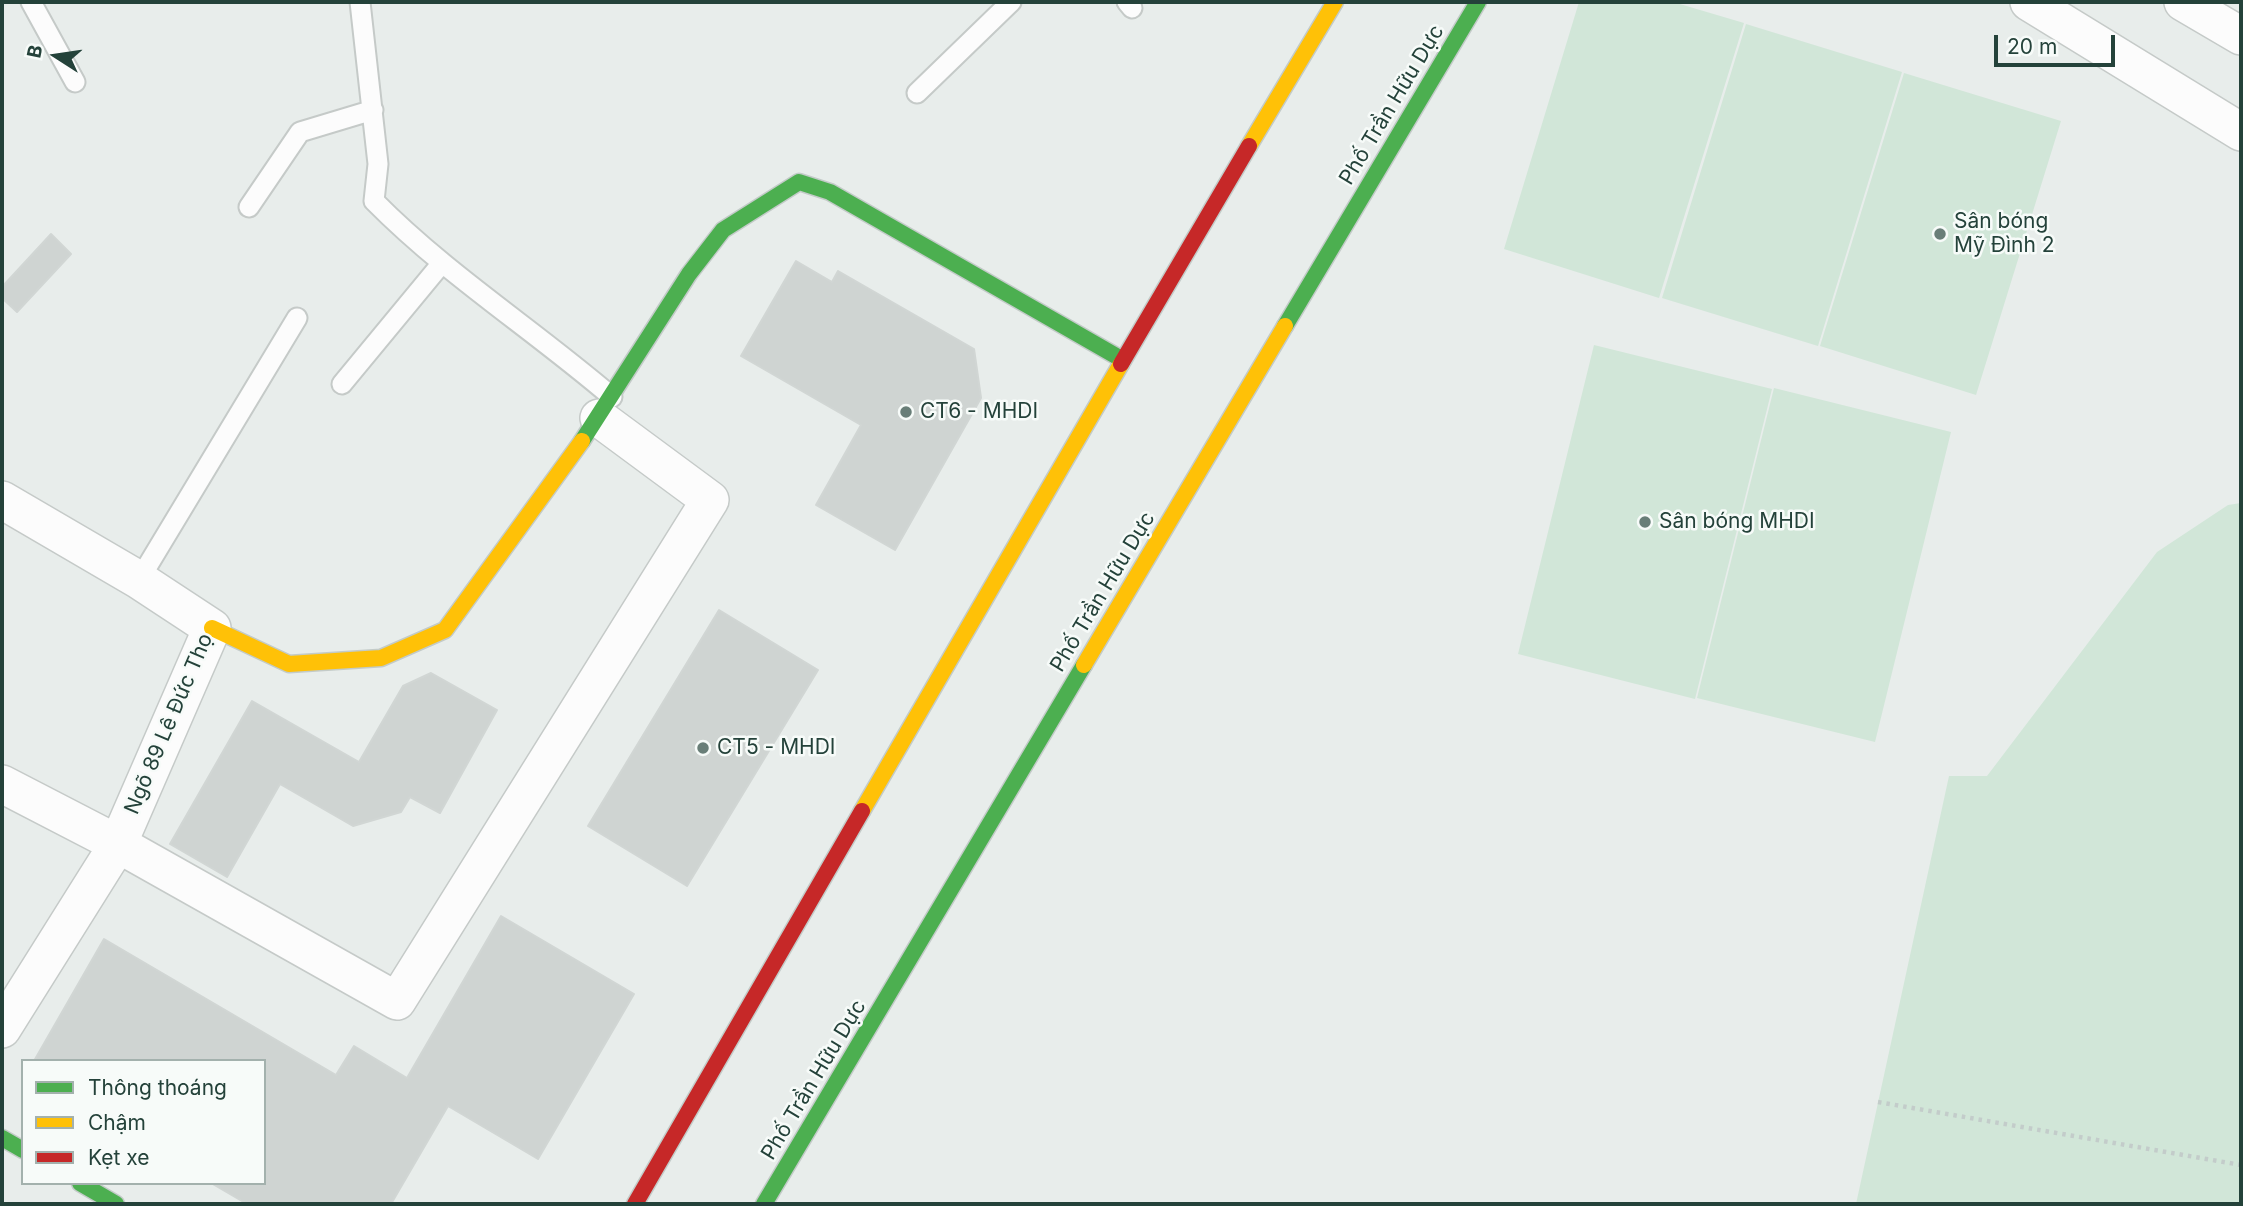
<!DOCTYPE html>
<meta charset="utf-8">
<style>
body{margin:0}
#map{position:relative;width:2243px;height:1206px;overflow:hidden;background:#e8edeb;font-family:Inter,sans-serif}
canvas{display:block}
.frame{position:absolute;inset:0;border:4px solid #24423a;pointer-events:none}
.legend{position:absolute;left:21px;top:1059px;width:245px;height:126px;box-sizing:border-box;background:#f7fbf9;border:2px solid #a3b1ad;margin:0;padding:9px 12px;list-style:none;font-size:21px;color:#24423a}
.legend li{display:flex;align-items:center;gap:14px;height:35px}
.legend b{width:35px;border:2px solid #a3b1ad}
.north{position:absolute;left:21px;top:21px;width:70px;height:70px;-webkit-text-stroke:5px #f7fbf9;paint-order:stroke;rotate:282deg;font-size:19px;font-weight:700;line-height:28px;text-align:center;color:#24423a}
.north::after{content:'';display:block;margin:auto;width:24px;height:32px;background:#24423a;clip-path:polygon(50% 0,100% 100%,50% 72%,0 100%)}
.scale{position:absolute;left:1994px;top:35px;width:121px;height:32px;box-sizing:border-box;border:4px solid #24423a;border-top:0;padding-left:9px;font-size:21px;line-height:24px;white-space:nowrap;color:#24423a;-webkit-text-stroke:5px #f7fbf9;paint-order:stroke}
</style>
<div id="map">
<canvas width="2243" height="1206"></canvas>
<div class="frame"></div>
<ul class="legend">
<li><b style="height:9px;background:#4caf50"></b>Thông thoáng</li>
<li><b style="height:9px;background:#ffc107"></b>Chậm</li>
<li><b style="height:9px;background:#c62828"></b>Kẹt xe</li>
</ul>
<div class="north">B</div>
<div class="scale">20 m</div>
</div>
<script>
const context = document.querySelector('canvas').getContext('2d');
context.lineJoin = 'round';
function fillPath(path, color) { context.fillStyle = color; context.fill(path, 'evenodd'); }
function trace(path, color, width, dash) { context.strokeStyle = color; context.lineWidth = width; context.lineCap = dash ? 'butt' : 'round'; context.setLineDash(dash || []); context.stroke(path); }
function label(font, color, halo, rows, align = 'center') {
  context.font = font + ' Inter,sans-serif'; context.lineWidth = 5; context.setLineDash([]); context.textBaseline = 'middle'; context.strokeStyle = halo; context.fillStyle = color; for (const [text, x, y, turn = 0] of rows) {
    context.save(); context.translate(x, y); context.rotate((+turn || 0) * Math.PI / 180); context.textAlign = isNaN(turn) ? turn : align; if (halo) context.strokeText(text, 0, 0); context.fillText(text, 0, 0); context.restore();
  }
}
fillPath(new Path2D(`
 M1579 2H1673L1744 23 1659 298 1504 249Z
 M1746 24 1902 72 1818 346 1662 298Z
 M1904 73 2061 121 1976 395 1820 346Z
 M1594 345 1772 389 1695 699 1518 654Z
 M1774 388 1951 432 1875 742 1697 698Z
 M2241 503V1204H1856L1949 776H1987L2157 552 2228 505Z`), '#d1e6d8');
const building = new Path2D(`
 M51 234 71 254 17 312 2 298V287Z
 M796 261 832 282 838 271 974 349 981 398 895 550 816 505 861 425 741 356Z
 M719 610 818 670 687 886 588 826Z
 M431 673 497 710 440 813 410 797 401 812 353 826 280 784 227 877 170 844 252 701 359 762 403 686Z
 M501 916 634 994 538 1159 448 1106 391 1204H247L211 1183H264V1061H34L104 939 336 1075 354 1046 407 1078Z`);
fillPath(building, '#cfd4d2');
trace(building, '#d1d6d4', 2);
const lane = new Path2D(`
 M31 2 75 82
 M360 2 378 164 374 201C446 274 534 330 612 397
 M1127 2 1132 8
 M917 93 1011 2
 M249 207 300 132 373 110
 M342 384 442 263
 M139 580 297 318`);
const street = new Path2D(`
 M2029 2 2241 132
 M2183 2 2241 36
 M2 500 139 580 212 628 118 844 2 1029
 M2 784 118 844 397 1001 710 500 599 418`);
const fast = new Path2D(`
 M1285 326 1478 2
 M582 441 689 274 723 230 799 182 830 192 1123 360
 M2 1138 23 1150
 M80 1183 116 1204
 M764 1204 1084 665`);
const slow = new Path2D(`
 M1249 146 1335 2
 M212 628 289 664 381 658 445 630 582 441
 M1084 665 1285 326
 M862 811 1121 364`);
const jam = new Path2D(`
 M1121 364 1249 146
 M635 1204 862 811`);
trace(lane, '#c5cac8', 23);
trace(street, '#c5cac8', 40);
trace(fast, '#c3cbc8', 19);
trace(slow, '#c3cbc8', 19);
trace(jam, '#c3cbc8', 19);
trace(new Path2D(`
 M1878 1102 2241 1165`), '#c3ccca', 4.5, [3.5, 5]);
trace(lane, '#fcfcfc', 19);
trace(street, '#fcfcfc', 37);
trace(fast, '#4caf50', 16);
trace(slow, '#ffc107', 16);
trace(jam, '#c62828', 16);
for (const [x, y, r, color] of [
 [1940,234,7,"#697e78"],
 [906,412,7,"#697e78"],
 [1645,522,7,"#697e78"],
 [703,748,7,"#697e78"]
]) { const dot = new Path2D(); dot.arc(x, y, r, 0, 2 * Math.PI); context.fillStyle = color; context.fill(dot); trace(dot, '#f7fbf9', 2.5); }
label('21px', '#24423a', '#f7fbf9', [
 ["Phố Trần Hữu Dực",1392,105,-59],
 ["Phố Trần Hữu Dực",1103,592,-59],
 ["Ngõ 89 Lê Đức Thọ",169,724,-67],
 ["Phố Trần Hữu Dực",814,1080,-59]
]);
label('21px', '#24423a', '#f7fbf9', [
 ["Sân bóng",1954,222],
 ["Mỹ Đình 2",1954,246],
 ["CT6 - MHDI",920,412],
 ["Sân bóng MHDI",1659,522],
 ["CT5 - MHDI",717,748]
], 'left');
</script>
